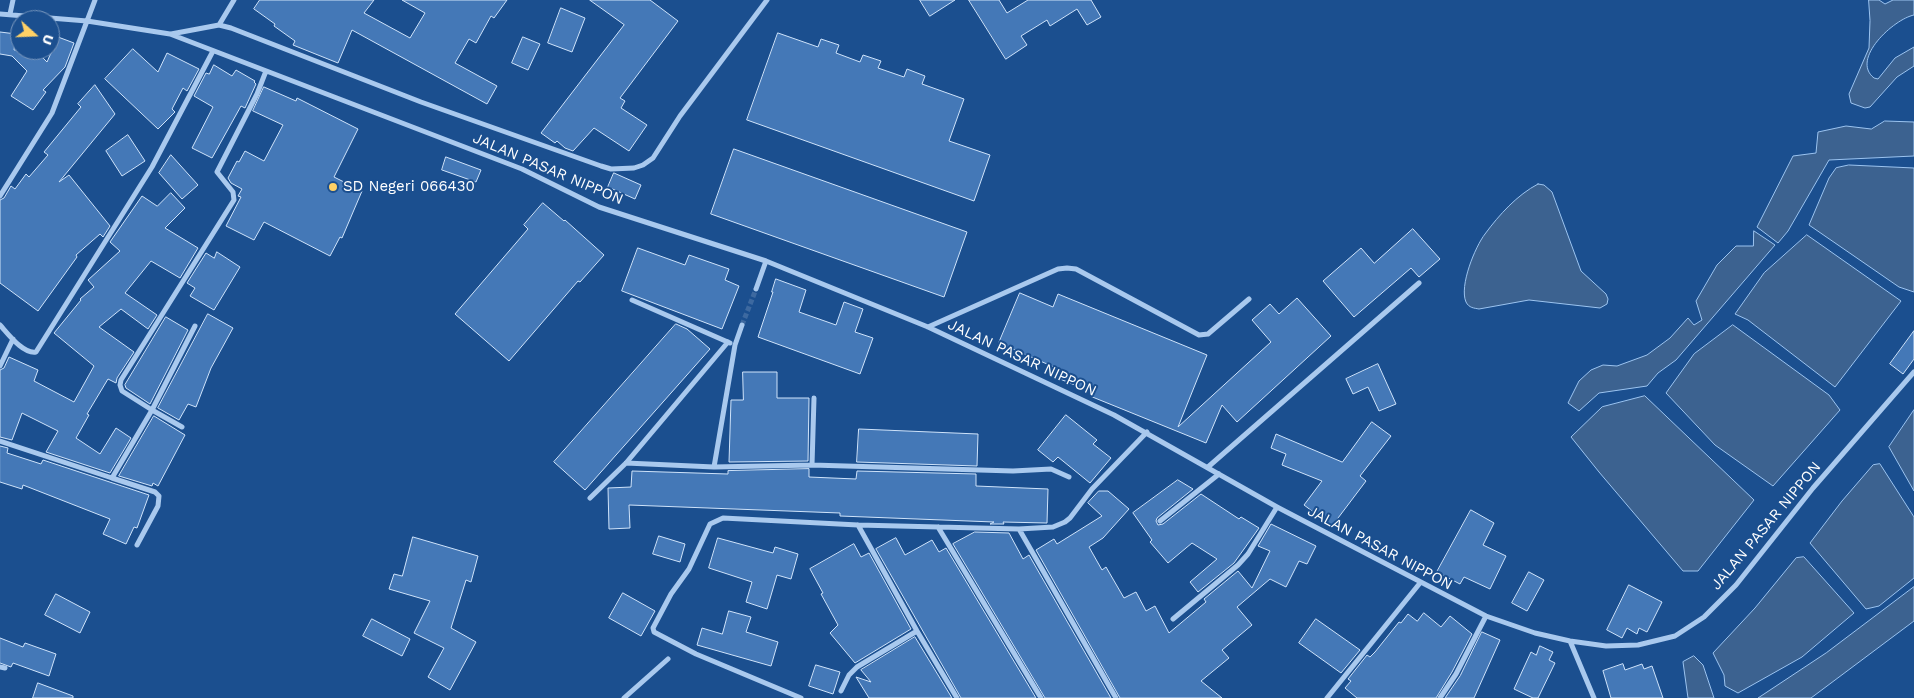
<!DOCTYPE html>
<style>
body{margin:0}
#map{position:relative;width:1914px;height:698px;overflow:hidden;background:#1b4f8f;font-family:"Work Sans",sans-serif}
canvas{display:block}
.north{position:absolute;left:10px;top:10px;width:50px;height:50px;box-sizing:border-box;background:#1b4f8f;border:1px solid #7695bc;border-radius:50%;rotate:110deg;font-size:14px;font-weight:700;line-height:20px;text-align:center;color:#fff}
.north::after{content:'';display:block;margin:auto;width:18px;height:22px;background:#ffd166;clip-path:polygon(50% 0,100% 100%,50% 72%,0 100%)}
</style>
<div id="map">
<canvas width="1914" height="698"></canvas>
<div class="north">U</div>
</div>
<script>
const context = document.querySelector('canvas').getContext('2d');
context.lineJoin = 'round';
function fillPath(path, color) { context.fillStyle = color; context.fill(path, 'evenodd'); }
function trace(path, color, width, dash) { context.strokeStyle = color; context.lineWidth = width; context.lineCap = dash ? 'butt' : 'round'; context.setLineDash(dash || []); context.stroke(path); }
function label(font, color, halo, rows, align = 'center') {
  context.font = font + ' "Work Sans",sans-serif'; context.lineWidth = 4; context.setLineDash([]); context.textBaseline = 'middle'; context.strokeStyle = halo; context.fillStyle = color; for (const [text, x, y, turn = 0] of rows) {
    context.save(); context.translate(x, y); context.rotate((+turn || 0) * Math.PI / 180); context.textAlign = isNaN(turn) ? turn : align; if (halo) context.strokeText(text, 0, 0); context.fillText(text, 0, 0); context.restore();
  }
}
const water = new Path2D(`
 M1869 0H1879L1885 4 1893 0H1914V15C1894 19 1850 59 1874 78L1878 79 1895 58 1914 47V66L1897 77 1870 107 1865 108 1851 103 1849 94 1869 48 1870 21Z
 M1885 121 1914 122V156L1829 160 1788 231 1778 243 1757 227 1793 156 1816 153 1818 132 1846 126 1871 129Z
 M1849 165 1914 168V292L1899 287 1809 225 1829 178 1836 168Z
 M1538 184 1544 185 1552 192 1581 271 1606 294 1608 299 1607 304 1600 308 1529 300 1479 309C1474 308 1469 308 1466 302 1459 286 1475 247 1485 234 1499 215 1517 195 1538 184Z
 M1754 231 1775 245 1676 360 1658 373 1647 386 1599 393 1579 411 1568 403 1579 381 1591 370 1603 365 1617 366 1647 355 1670 338 1688 318 1694 325 1702 320 1696 301 1717 265 1736 246H1753Z
 M1807 235 1901 301 1835 387 1748 320 1735 314 1764 273Z
 M1733 325 1829 395 1840 410 1773 486 1715 445 1666 393 1694 354Z
 M1645 396 1754 500 1698 571H1683L1599 472 1571 437 1602 407Z
 M1914 410V491L1889 447Z
 M1880 464 1914 517V578L1879 606 1866 609 1810 543 1842 501 1873 465Z
 M1804 557 1854 613 1802 657 1738 693 1725 686 1724 675 1713 653 1755 608 1796 558Z
 M1914 587V621L1811 698H1758L1826 653Z
 M1694 656 1703 665 1714 698H1688L1683 662Z`);
fillPath(water, '#3c6290');
trace(water, '#9cc4f0', 1);
const building = new Path2D(`
 M260 0H374L364 13 410 38 425 13 402 0H507L494 18 491 16 476 43 469 39 455 63 497 86 487 104 352 30 338 63 293 45 295 41 274 26 275 24 254 9Z
 M590 0H650L678 21 620 98 625 101 621 108 647 125 629 151 594 128 573 151 565 148 557 141 555 143 541 133 624 25Z
 M920 0H955L930 16Z
 M969 0H999L1007 13 1028 0H1091L1101 17 1087 25 1077 9 1050 26 1047 20 1021 36 1027 45 1006 59Z
 M561 8 585 18 572 52 548 43Z
 M0 32 16 34 14 50H35L47 62 58 37 74 43 65 67 43 90 46 92 33 110 11 96 27 71 12 56 0 54Z
 M778 33 818 47 821 39 839 45 836 53 860 62 863 55 881 61 878 68 904 77 907 69 925 76 922 84 964 99 949 141 990 155 974 201 747 120Z
 M523 37 540 44 528 70 512 63Z
 M133 49 158 72 167 53 199 69 187 91 183 88 172 109 175 112 158 129 105 79Z
 M214 65 232 76 236 70 255 81 254 82 256 84 245 108 241 106 212 158 192 148 213 107 194 96 206 73 209 74Z
 M95 85 115 114 59 182 69 175 110 226 103 237 100 234 76 255 77 257 38 311 0 283V200L4 198 11 186 15 189 26 174 29 177 48 155 44 152 81 107 78 104Z
 M264 87 296 101 297 98 358 129 334 177 362 191 342 238 340 237 330 256 264 222 254 240 226 226 241 197 238 196 242 189 231 183 228 178 237 161 239 162 245 151 264 161 283 125 253 111Z
 M128 135 145 161 122 176 106 151Z
 M734 149 967 232 944 297 711 214Z
 M171 155 198 185 182 199 159 173Z
 M446 157 481 170 476 182 442 170Z
 M614 173 641 185 635 199 608 187Z
 M171 193 185 208 165 228 198 248 180 278 151 261 125 293 157 315 148 329 121 309 99 327 134 352 117 378 116 383 108 379 87 414 89 415 76 438 100 454 116 428 131 438 110 473 46 452 58 431 22 413 12 440 0 437V370L4 368 9 357 38 370 34 381 74 402 94 366 54 333 81 300 80 299 94 287 88 280 120 251 110 242 142 196 157 206Z
 M543 203 564 221 565 220 604 255 580 282 578 281 509 361 455 314 528 229 524 225Z
 M1413 229 1440 259 1419 277 1411 268 1354 317 1323 281 1361 248 1374 263Z
 M638 248 685 265 689 255 729 269 725 280 739 286 722 329 622 291Z
 M217 252 240 267 214 310 190 296 195 288 187 283 206 253 214 258Z
 M776 279 806 290 799 312 836 325 844 302 863 309 855 332 873 338 860 374 758 337 773 292H772Z
 M1020 293 1053 307 1058 294 1207 355 1178 427 1271 342 1252 320 1270 304 1279 314 1297 298 1331 336 1237 422 1222 405 1206 443 1090 396 1092 392 1060 379 1063 371 999 343Z
 M208 314 233 328 211 368 196 407 188 404 179 420 158 408Z
 M166 317 188 330 150 404 126 388 125 385Z
 M676 324 687 329 710 349 585 490 554 462Z
 M1914 331V359L1903 374 1890 364Z
 M1378 364 1396 404 1379 411 1368 387 1353 394 1346 379Z
 M743 372H777V398H809L808 461 729 462 731 400H743Z
 M1066 415 1097 440 1093 444 1111 458 1090 483 1058 457 1053 462 1038 450Z
 M154 416 185 435 158 486 153 483 152 486 119 476Z
 M1372 422 1391 436 1360 476 1366 481 1332 526 1304 505 1322 481 1282 465 1286 454 1271 448 1276 434 1342 462Z
 M859 429 978 434 977 466 857 462Z
 M0 446 8 448 7 453 41 464 43 460 149 495 137 528 134 527 126 544 103 534 110 519 23 485 22 489 0 482Z
 M809 469V477L856 479 857 471 976 474V486L1048 489 1047 523 1003 522 1004 524H990L994 522 840 516V513L629 505 630 528 609 529 608 488 631 487 632 471 728 474V471Z
 M1178 480 1193 489 1157 518 1156 521 1158 525 1163 524 1201 494 1239 519 1241 517 1259 528 1234 563 1198 592 1190 582 1217 559 1192 543 1168 563 1150 542 1152 540 1133 513Z
 M1099 491H1108L1129 509 1103 538 1089 547 1102 570 1106 567 1124 598 1136 592 1146 611 1155 606 1169 633 1206 602 1204 599 1238 571 1252 588 1270 551 1258 546 1271 524 1316 546 1307 564 1299 561 1286 587 1270 579 1237 607 1252 625 1222 650 1229 658 1201 681 1222 698H1120L1036 550 1054 539 1057 544 1102 516 1088 503Z
 M1471 510 1494 523 1483 545 1506 556 1490 589 1464 577 1460 584 1437 572Z
 M975 532 1009 533 1023 559 1029 555 1111 698H1045L953 544Z
 M659 536 685 544 680 562 653 554Z
 M413 537 478 556 471 582 466 580 451 628 476 642 450 690 428 677 444 648 414 633 430 601 389 589 394 574 402 576Z
 M718 538 773 553 775 547 798 554 791 579 777 575 767 609 746 602 752 582 709 568Z
 M896 538 905 555 932 540 939 552 946 548 1036 698H961L876 549Z
 M854 544 861 557 869 553 911 629 855 663 830 633 838 625 821 594 823 593 810 569Z
 M1529 572 1544 580 1527 611 1512 603Z
 M1629 585 1662 602 1647 632 1639 628 1637 634 1627 628 1622 638 1607 630Z
 M623 593 655 611 641 636 609 618Z
 M56 594 90 612 80 633 45 615Z
 M729 611 751 617 746 632 778 642 771 666 697 645 702 628 722 634Z
 M1424 613 1441 627 1450 616 1472 634 1452 672 1436 698H1357L1345 688 1351 681 1348 679 1367 655 1370 657 1375 652 1399 622 1401 623 1408 614 1417 621Z
 M372 619 410 639 402 656 363 636Z
 M1316 619 1360 650 1341 673 1299 643Z
 M1482 632 1500 640 1474 698H1445L1460 676Z
 M915 637 952 698H869L856 677 871 682 861 670Z
 M0 638 23 647 25 643 56 654 49 676 13 663 11 667 0 663Z
 M1540 646 1553 652 1549 660 1555 663 1538 698H1533L1514 689 1531 652 1536 655Z
 M1623 664 1625 670 1642 664 1644 669 1652 666 1663 698H1611L1603 671Z
 M816 665 840 672 833 694 809 686Z
 M38 683 73 696V698H33Z`);
fillPath(building, '#4478b7');
trace(building, '#cfe3fa', 1);
trace(new Path2D(`
 M742 325 756 289`), '#3d69a0', 5, [5, 2.5]);
trace(new Path2D(`
 M0 14 87 21 170 34 522 169 599 207 766 261 928 327 1114 415 1277 507 1486 616 1535 633 1570 641 1606 646 1638 645 1675 636 1704 617 1736 585 1813 488 1914 372
 M10 14 13 0
 M219 25 234 0
 M171 34 219 25 231 28 421 102 601 166 611 169 634 168 643 165 653 158 680 116 767 0
 M0 196 52 113 95 0
 M756 289 766 261
 M632 300 730 343
 M0 325C9 335 23 354 36 352L152 167 213 51
 M742 325 735 345 714 467 812 465 1013 471 1051 469 1069 477
 M928 327 1058 269 1067 268 1076 269 1199 335 1208 334 1249 299
 M0 366 13 339
 M182 427 152 410 195 326
 M0 441 112 478 152 410 122 391 120 385 121 380 234 200 233 192 217 172 257 94 266 71
 M626 463 714 467
 M812 465 814 398
 M1208 467 1419 283
 M112 478 155 492 159 496 158 506 137 545
 M590 498 626 463 728 342
 M1160 521 1219 474
 M858 525 917 631 957 698
 M938 527 1041 698
 M1019 529 1116 698
 M1173 619 1238 565 1248 554 1277 507
 M1570 641 1594 698
 M0 667 5 668
 M841 691 849 675 857 667 917 631
 M624 698 668 659
 M801 698 696 654 654 632 653 628 671 594 689 569 710 524 723 518 858 525 1019 529 1053 527 1065 522 1070 518 1092 489 1147 432
 M1327 698 1420 583
 M1440 698 1456 674 1486 616`), '#a9c9ee', 5);
for (const [x, y, r, color] of [
 [333,187,5,"#ffd166"]
]) { const dot = new Path2D(); dot.arc(x, y, r, 0, 2 * Math.PI); context.fillStyle = color; context.fill(dot); trace(dot, '#1b4f8f', 2); }
label('15px', '#fff', '#1b4f8f', [
 ["JALAN PASAR NIPPON",548,169,23],
 ["JALAN PASAR NIPPON",1022,358,25],
 ["JALAN PASAR NIPPON",1766,526,-50],
 ["JALAN PASAR NIPPON",1380,548,28]
]);
label('15px', '#fff', '#1b4f8f', [
 ["SD Negeri 066430",343,187]
], 'left');
</script>
